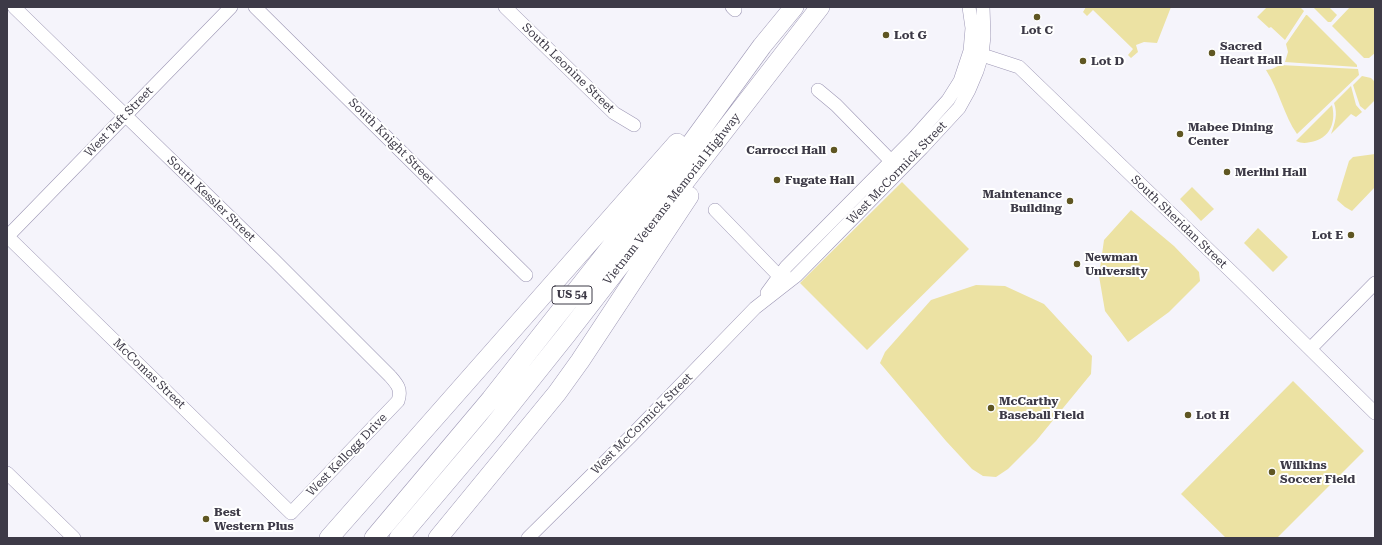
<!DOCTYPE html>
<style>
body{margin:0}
#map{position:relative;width:1382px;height:545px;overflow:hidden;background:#f5f4fb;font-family:"Roboto Serif",serif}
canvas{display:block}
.frame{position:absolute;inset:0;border:8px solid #3d3a47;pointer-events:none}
</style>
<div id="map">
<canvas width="1382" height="545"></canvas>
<div class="frame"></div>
</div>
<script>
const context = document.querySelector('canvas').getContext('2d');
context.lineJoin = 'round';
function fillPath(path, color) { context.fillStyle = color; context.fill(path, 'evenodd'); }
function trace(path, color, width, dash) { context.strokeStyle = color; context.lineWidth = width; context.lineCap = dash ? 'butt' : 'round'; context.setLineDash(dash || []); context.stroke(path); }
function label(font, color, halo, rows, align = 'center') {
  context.font = font + ' "Roboto Serif",serif'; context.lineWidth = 4; context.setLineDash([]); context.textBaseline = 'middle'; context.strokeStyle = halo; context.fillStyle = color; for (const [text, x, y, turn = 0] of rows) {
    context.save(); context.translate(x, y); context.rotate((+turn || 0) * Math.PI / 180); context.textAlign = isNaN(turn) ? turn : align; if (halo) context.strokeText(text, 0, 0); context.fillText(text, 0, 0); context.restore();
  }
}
fillPath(new Path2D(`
 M1086 7H1171L1157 43 1144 42 1136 45 1138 52 1131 58 1128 55 1133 49 1093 10 1087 16 1083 12Z
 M1267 7H1300L1304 11 1285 40 1271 27 1269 28 1257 17Z
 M1313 7H1329L1337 15 1331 22H1328Z
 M1350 7H1375V53L1369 58H1364L1332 26Z
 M1306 15H1307L1357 65V67L1285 62 1288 52 1286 44Z
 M1280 65 1358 69 1359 75 1297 134C1284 116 1279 90 1266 70L1272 69Z
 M1362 76 1371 78 1375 82V100L1365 110 1360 106 1353 85Z
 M1351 86 1356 105 1362 112 1356 117 1351 114 1331 134C1335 123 1338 114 1334 103Z
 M1332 105C1336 121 1331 136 1315 141 1308 143 1302 144 1296 141Z
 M1375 154V187L1352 211 1345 207 1337 200 1349 161 1353 157Z
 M902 182 969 249 867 350 800 283Z
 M1192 187 1214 209 1201 221 1180 199Z
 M1131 210 1174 246 1199 272 1200 281 1169 312 1128 342 1105 311 1099 276 1104 240Z
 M1258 228 1288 257 1273 272 1244 243Z
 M976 285 1005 286 1044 304 1092 356 1091 374 1036 441 1008 469 996 477 983 476 972 469 946 441 880 363 885 352 931 300Z
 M1293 381 1364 451 1277 538H1226L1181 494Z`), '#ece2a3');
const minor = new Path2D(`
 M255 7 526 275
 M505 7 614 113 634 125
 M732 7 735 10
 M970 51 1019 67 1240 280 1375 413
 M818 90 836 105 891 161
 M715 210 779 276
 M7 236 291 513 398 401C402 389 397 384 390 376L274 260 14 7
 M7 237 231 7
 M767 293 786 267 913 139 948 100 960 81 970 51 972 28 969 7
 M1310 349 1375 283
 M7 473 74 538
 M528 538 631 436 755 308 796 276 922 148 959 108 969 90 977 71 982 55 984 36 983 7`);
const highway = new Path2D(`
 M329 538 677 143
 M374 538 491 399 674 167 762 46 794 7
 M399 538 492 428 567 334 820 7
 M438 538 557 393 580 361 689 196`);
trace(minor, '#9c96b4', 14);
trace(highway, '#9c96b4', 20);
trace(minor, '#fff', 13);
trace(highway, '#fff', 19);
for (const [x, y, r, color] of [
 [1037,17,4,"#5f5622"],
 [886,35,4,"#5f5622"],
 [1212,53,4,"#5f5622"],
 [1083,61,4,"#5f5622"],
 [1180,134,4,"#5f5622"],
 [834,150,4,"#5f5622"],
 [1227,172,4,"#5f5622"],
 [777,180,4,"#5f5622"],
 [1070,201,4,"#5f5622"],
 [1351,235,4,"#5f5622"],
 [1077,264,4,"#5f5622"],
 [991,408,4,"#5f5622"],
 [1188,415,4,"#5f5622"],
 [1272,472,4,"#5f5622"],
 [206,519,4,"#5f5622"]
]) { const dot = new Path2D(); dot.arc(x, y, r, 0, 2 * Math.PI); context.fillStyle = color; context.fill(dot); trace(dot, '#fff', 1.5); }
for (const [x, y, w] of [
 [572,295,40]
]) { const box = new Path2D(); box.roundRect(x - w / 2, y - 9, w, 18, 3); context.fillStyle = '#fff'; context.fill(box); trace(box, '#3d3a47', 1); }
label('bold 11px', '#3d3a47', null, [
 ["US 54",572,295]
]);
label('bold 12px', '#3d3a47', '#fff', [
 ["Lot C",1037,30,"center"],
 ["Lot G",894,35],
 ["Sacred",1220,46],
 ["Heart Hall",1220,60],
 ["Lot D",1091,61],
 ["Mabee Dining",1188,127],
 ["Center",1188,141],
 ["Carrocci Hall",826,150,"right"],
 ["Merlini Hall",1235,172],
 ["Fugate Hall",785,180],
 ["Maintenance",1062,194,"right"],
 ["Building",1062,208,"right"],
 ["Lot E",1343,235,"right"],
 ["Newman",1085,257],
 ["University",1085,271],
 ["McCarthy",999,401],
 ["Baseball Field",999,415],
 ["Lot H",1196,415],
 ["Wilkins",1280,465],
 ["Soccer Field",1280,479],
 ["Best",214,512],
 ["Western Plus",214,526]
], 'left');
label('12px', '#3d3a47', '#fff', [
 ["South Leonine Street",568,68,44],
 ["West Taft Street",119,122,-46],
 ["South Knight Street",391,141,45],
 ["West McCormick Street",897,173,-46],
 ["South Kessler Street",211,199,44],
 ["Vietnam Veterans Memorial Highway",672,199,-52],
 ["South Sheridan Street",1179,222,44],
 ["McComas Street",149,374,44],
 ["West McCormick Street",642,424,-45],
 ["West Kellogg Drive",347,455,-46]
]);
</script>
